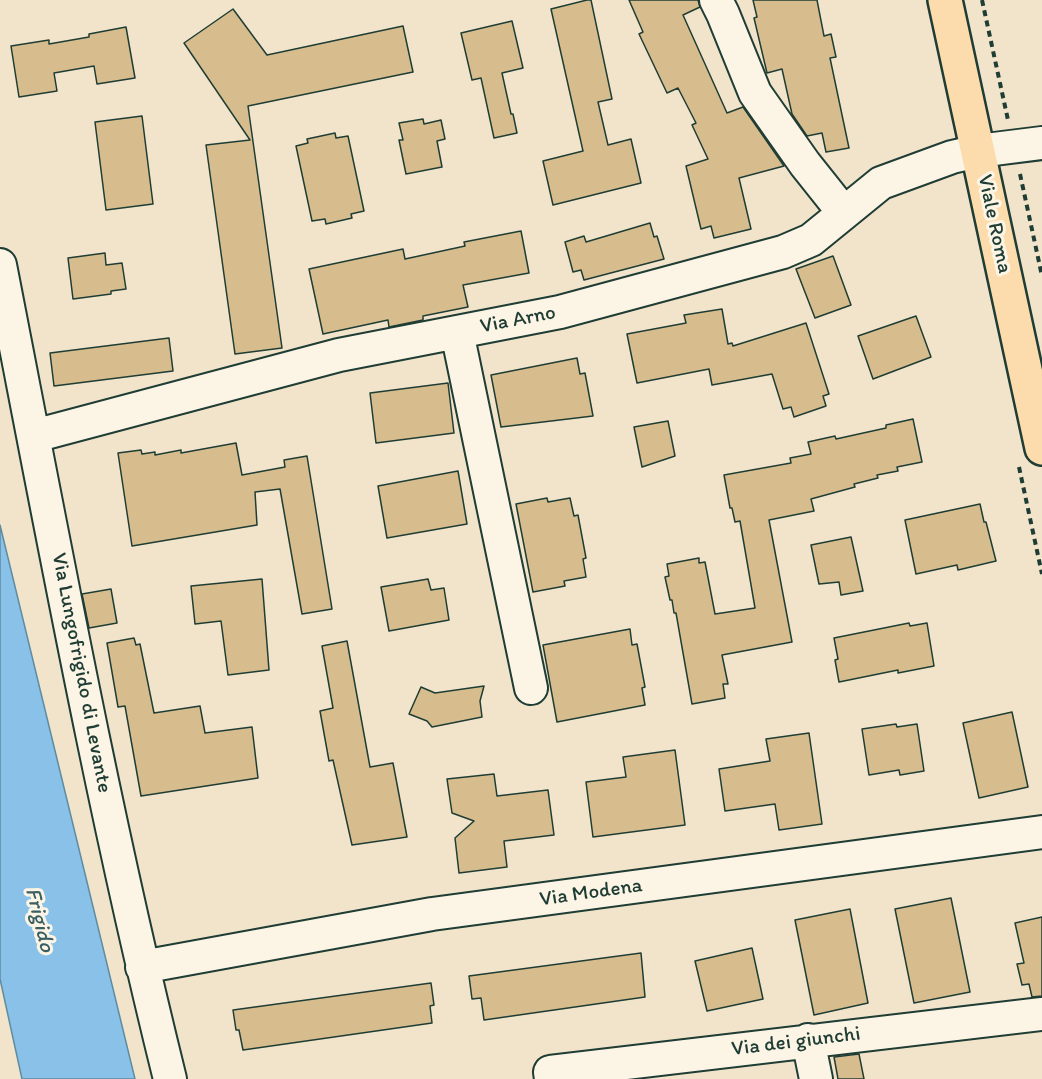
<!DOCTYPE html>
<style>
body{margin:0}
canvas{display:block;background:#f1e4cb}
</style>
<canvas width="1042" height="1079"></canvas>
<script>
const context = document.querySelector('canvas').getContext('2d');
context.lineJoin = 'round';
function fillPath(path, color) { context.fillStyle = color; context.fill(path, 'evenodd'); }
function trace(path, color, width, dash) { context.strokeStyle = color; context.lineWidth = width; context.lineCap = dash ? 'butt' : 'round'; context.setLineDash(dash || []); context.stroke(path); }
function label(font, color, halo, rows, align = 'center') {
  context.font = font + ' Itim,sans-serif'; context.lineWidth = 6; context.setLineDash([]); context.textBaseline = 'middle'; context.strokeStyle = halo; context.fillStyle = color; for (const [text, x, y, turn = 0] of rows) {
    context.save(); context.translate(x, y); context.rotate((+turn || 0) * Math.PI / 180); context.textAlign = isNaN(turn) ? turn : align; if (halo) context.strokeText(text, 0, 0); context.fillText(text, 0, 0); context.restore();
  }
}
const water = new Path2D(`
 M0 525 135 1079H22L0 979Z`);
fillPath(water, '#8ac1e8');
trace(water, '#5f8ca0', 1.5);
const building = new Path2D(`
 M587 0H591L612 99 598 102 608 145 631 139 641 183 553 205 543 161 583 151 551 9Z
 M629 0H698L700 7 683 15 727 113 743 107 784 166 739 178 751 229 714 238 711 226 701 229 686 166 708 159 692 125 696 123 678 88 667 93 639 34 643 32Z
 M753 0H817L824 36 831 34 836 57 830 58 849 148 826 152 822 133 807 136 792 114 782 69 767 73 754 18 757 17Z
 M233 9 267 55 403 26 413 72 248 106 282 348 235 354 206 145 250 140 184 43Z
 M512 21 523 68 502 73 511 114H513L517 133 494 138 481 78 472 80 461 33Z
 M126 27 135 78 97 84 94 66 54 73 57 91 19 97 11 46 49 40V44L89 37V34Z
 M142 116 153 204 106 210 95 122Z
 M423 119 424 124 441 120 445 139 437 141 442 167 406 174 399 140H403L399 123Z
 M335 133 336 138 348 136 364 211 351 214 352 218 326 224 325 219 312 221 296 146 308 143 307 139Z
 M650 223 654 237 657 236 664 259 584 280 581 270 573 272 565 242 584 236 586 242Z
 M521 231 529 273 463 285 468 307 423 316V320L389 327 388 320 323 334 309 269 403 249 405 259 465 246 464 242Z
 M105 253 106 265 122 263 126 289 111 291V294L73 299 68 258Z
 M833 256 851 305 815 318 796 269Z
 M722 309 728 344 732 343 733 346 806 323 829 394 823 396 826 406 794 417 791 407 783 409 772 374 712 385 709 369 637 383 627 334 686 323 684 315Z
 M916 316 931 357 873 379 858 336Z
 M169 338 173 371 54 386 50 353Z
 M577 358 580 374 585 373 593 416 501 427 491 375Z
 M448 383 454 433 376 443 370 393Z
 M913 419 922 462 897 467 898 471 877 475 878 478 854 484 855 487 811 499 814 511 769 520 792 642 722 655 728 684H723L725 698 692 704 676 613H674L672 600H670L665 577 669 576 667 564 699 558V563L705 562 715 614 755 608 740 521 735 522 732 508H730L724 475 791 463 790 458 811 454 808 442 835 436 836 439 886 428V425Z
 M668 421 675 456 642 467 634 427Z
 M236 443 242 475 285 467 284 460 307 456 332 609 302 614 280 489 255 492 257 525 132 546 118 453 141 450 142 454 155 452V455L181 450V453Z
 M458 471 467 524 387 538 378 486Z
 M547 498 548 502 570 498 574 516 578 515 586 558 583 559 586 577 564 581 565 586 533 592 516 504Z
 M980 504 984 522H986L996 561 958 570 957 565 916 574 905 520Z
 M851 537 863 591 841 595 839 582 819 584 811 545Z
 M262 579 269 670 228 675 221 621 195 624 191 586Z
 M428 579 431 590 444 588 449 620 389 631 381 587Z
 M111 589 117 623 89 628 82 594Z
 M909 623 910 626 927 623 934 666 898 673V670L839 682 835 660 838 659 834 638Z
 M630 629 632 645 637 644 645 687 642 688 645 705 557 722 543 645Z
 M134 638 136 645 140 644 154 713 200 706 205 733 252 727 258 778 141 796 125 706 118 707 107 643Z
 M347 641 370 767 393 763 407 837 352 845 333 760 329 761 320 711 333 708 322 646Z
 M484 686 480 701 482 717 432 727 427 721 409 714 421 687 435 693Z
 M1012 712 1028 787 979 798 963 723Z
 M896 724 897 727 917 724 924 771 900 775 899 770 869 775 862 729Z
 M809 733 822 824 779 830 775 804 725 811 719 769 770 761 766 739Z
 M675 750 685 825 593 837 586 782 626 777 623 757Z
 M494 774 497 796 548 790 554 835 504 841 507 867 459 873 455 838 474 821 452 813 447 779Z
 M951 898 970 992 914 1003 895 909Z
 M850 909 868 1003 814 1015 795 920Z
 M1042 917V996L1032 997 1029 984 1022 985 1017 964 1024 963 1015 923Z
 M752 948 763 999 707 1011 695 961Z
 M641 953 645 997 484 1020 481 998 472 999 469 976Z
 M431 983 434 1005 430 1006 432 1023 243 1050 239 1030H236L233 1010Z
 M859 1054 864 1079H838L834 1057Z`);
fillPath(building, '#d7bd8d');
trace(building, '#1f3d34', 1.5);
const minor = new Path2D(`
 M716 0 723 14 755 93 805 164 844 213
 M0 265C53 537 103 810 170 1079
 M457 332 531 688
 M34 436 339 355 560 312 783 252 811 240 881 183 952 157 978 151 1042 143
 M142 967 432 914 1042 832
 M808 1040 816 1079
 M551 1079 550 1072 1042 1014`);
const major = new Path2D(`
 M945 0 1042 448`);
trace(minor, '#1f3d34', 36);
trace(major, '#1f3d34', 38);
trace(new Path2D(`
 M982 0 1008 120
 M1020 174 1042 276
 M1019 467 1042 574`), '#1f3d34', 4, [6, 4.5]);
trace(minor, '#fcf5e5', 32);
trace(major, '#fcdcac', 33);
label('21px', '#1f3d34', '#fcf5e5', [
 ["Viale Roma",994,224,78],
 ["Via Arno",518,320,-11],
 ["Via Lungofrigido di Levante",81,673,79],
 ["Via Modena",591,893,-8],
 ["Via dei giunchi",796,1042,-7]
]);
label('italic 22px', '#3a5e61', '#fcf5e5', [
 ["Frigido",39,920,76]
]);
</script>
